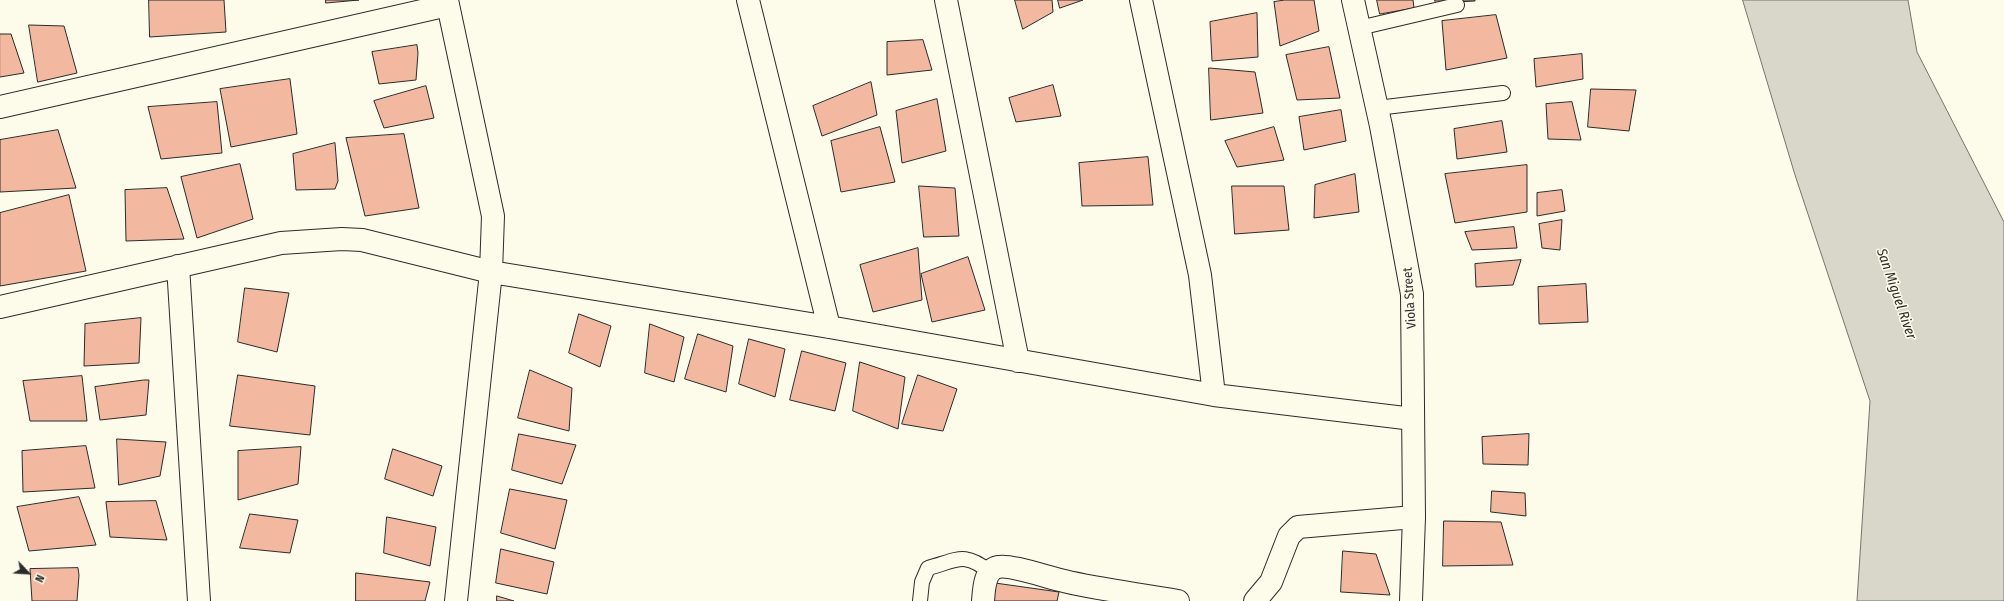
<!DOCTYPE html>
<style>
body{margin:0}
#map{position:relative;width:2004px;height:601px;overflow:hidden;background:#fdfbea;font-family:"Fira Sans Condensed",sans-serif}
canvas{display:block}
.north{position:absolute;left:8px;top:553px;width:40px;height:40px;-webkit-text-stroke:3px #fdfbea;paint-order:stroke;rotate:115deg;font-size:11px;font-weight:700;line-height:16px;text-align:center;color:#2b2b2b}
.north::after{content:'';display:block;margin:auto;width:14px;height:18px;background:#2b2b2b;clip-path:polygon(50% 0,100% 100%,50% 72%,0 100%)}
</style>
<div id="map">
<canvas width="2004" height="601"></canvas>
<div class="north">N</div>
</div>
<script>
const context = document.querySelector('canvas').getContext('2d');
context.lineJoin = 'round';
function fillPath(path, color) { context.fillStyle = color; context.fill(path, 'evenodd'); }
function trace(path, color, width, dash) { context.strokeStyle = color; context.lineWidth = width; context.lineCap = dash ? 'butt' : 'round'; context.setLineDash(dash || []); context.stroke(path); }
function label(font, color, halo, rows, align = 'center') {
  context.font = font + ' "Fira Sans Condensed",sans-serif'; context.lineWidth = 3; context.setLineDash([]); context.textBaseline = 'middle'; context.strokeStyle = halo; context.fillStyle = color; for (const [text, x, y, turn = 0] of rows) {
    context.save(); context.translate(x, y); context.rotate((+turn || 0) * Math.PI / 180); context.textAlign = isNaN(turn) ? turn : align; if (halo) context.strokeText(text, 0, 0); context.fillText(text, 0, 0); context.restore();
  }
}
const water = new Path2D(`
 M1743 0H1908L1917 52 2004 222V601H1857L1870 401 1795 175Z`);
fillPath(water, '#d8d7c9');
trace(water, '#74746e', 1);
const building = new Path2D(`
 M149 0H224L226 32 150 37Z
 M326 0H359L326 3Z
 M1015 0H1052L1053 12 1023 29Z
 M1058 0H1083L1060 8Z
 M1285 0H1314L1319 31 1280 46 1274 2Z
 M1377 0H1413L1414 8 1380 14Z
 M1435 0H1475V1L1436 3Z
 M1257 13 1258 57 1212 61 1210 22Z
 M1496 15 1507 58 1446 70 1442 21Z
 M29 25 64 26 77 73 38 82Z
 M0 34H11L24 73 0 77Z
 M923 40 932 70 887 75V42Z
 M417 45 418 53 416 80 379 84 372 52Z
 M1329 47 1340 98 1297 100 1286 55Z
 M1582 54 1583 79 1536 87 1534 59Z
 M1209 68 1255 72 1263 113 1211 120Z
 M290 79 297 134 231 147 220 89Z
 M871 82 877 115 822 136 813 106Z
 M1053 85 1061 116 1016 122 1009 98Z
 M426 86 434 118 384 128 374 101Z
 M1591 89 1636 90 1629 131 1588 127Z
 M937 99 946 151 902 163 896 111Z
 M217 102 222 153 161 159 148 107Z
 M1572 102 1581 140 1548 139 1546 104Z
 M1341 110 1346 141 1304 150 1299 117Z
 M1502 121 1507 152 1457 159 1454 129Z
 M880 127 895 182 841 192 831 141Z
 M1274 127 1284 160 1237 167 1225 141Z
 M58 130 76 188 0 192V140Z
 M404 134 419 208 365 216 346 138Z
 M335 143 338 181 335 189 296 190 293 154Z
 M1148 157 1153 205 1082 206 1079 163Z
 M240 164 253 219 197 238 181 177Z
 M1527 165V212L1455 223 1445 174Z
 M1355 174 1359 212 1314 218 1315 185Z
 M919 186 955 188 959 236 924 237Z
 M1232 186H1284L1289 230 1235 234Z
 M167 188 184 239 126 241 125 190Z
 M1562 190 1565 211 1537 216V193Z
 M69 195 86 271 0 286V213Z
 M1562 220 1560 250 1542 248 1539 224Z
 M1514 227 1517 248 1472 250 1465 232Z
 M918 248 922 300 873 312 860 265Z
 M968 257 985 310 932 322 921 274Z
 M1521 260 1513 285 1476 287 1475 264Z
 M1586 284 1588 322 1539 324 1538 287Z
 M245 288 289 293 277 352 238 342Z
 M579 314 611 326 600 367 569 353Z
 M141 318 139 363 84 366 85 324Z
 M650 324 684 337 674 382 645 373Z
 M698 334 733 346 726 392 685 379Z
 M749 339 785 349 775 397 739 384Z
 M802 351 846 363 835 411 790 400Z
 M860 362 905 377 898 429 853 411Z
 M530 370 572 388 569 431 518 418Z
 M238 375 315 386 310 435 230 426Z
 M918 375 957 389 943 431 902 424Z
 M82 376 87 421H30L23 381Z
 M144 380H149L146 415 100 420 95 387Z
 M519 434 576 445 562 484 512 470Z
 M1529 434 1528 465 1483 464 1482 437Z
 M117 439 166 442 160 476 119 485Z
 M86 446 95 488 23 492 22 451Z
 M301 447 298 484 238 500V451Z
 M393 449 442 466 433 496 385 479Z
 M510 489 567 500 555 549 501 533Z
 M1492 491 1525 493 1526 516 1491 512Z
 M79 497 96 545 29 551 17 507Z
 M156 501 167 540 110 537 106 502Z
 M250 514 298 520 290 553 240 548Z
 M387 517 436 527 430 566 384 553Z
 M1444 521 1501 522 1513 565 1443 566Z
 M501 549 554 562 547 594 496 583Z
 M1343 551 1376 554 1390 595 1341 592Z
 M78 568 79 575 77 601H32L30 569Z
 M356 573 430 582 425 601H356Z
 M995 583 1059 592 1057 601H993Z
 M497 596 514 601H497Z`);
fillPath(building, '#f2b8a0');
trace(building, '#2b2b2b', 1);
const lane = new Path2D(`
 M1359 28 1457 5
 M1377 108 1503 93
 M920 601 922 582 928 568C958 560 964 551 990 572`);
const street = new Path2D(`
 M447 0 493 216 491 272 456 601
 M748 0 829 327
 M946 0 1018 361
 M1141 0 1200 275 1214 395
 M0 107 448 5
 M178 266 199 601
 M0 307 281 243 342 239 362 240 491 272 829 327 1214 395 1413 419
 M983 601C984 590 984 570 998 567 1010 564 1049 578 1064 581 1101 590 1140 594 1178 601
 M1255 601 1271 582 1289 536 1298 527 1414 517`);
const secondary = new Path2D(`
 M1353 0 1381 126 1412 294 1414 517 1411 601`);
trace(lane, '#2b2b2b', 16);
trace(street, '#2b2b2b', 24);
trace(secondary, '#2b2b2b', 24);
trace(lane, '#fdfbea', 14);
trace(street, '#fdfbea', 22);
trace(secondary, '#fdfbea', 22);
label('13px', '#2b2b2b', '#fdfbea', [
 ["Viola Street",1410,298,-94]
]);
label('italic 14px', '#2b2b2b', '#fdfbea', [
 ["San Miguel River",1896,294,71]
]);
</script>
